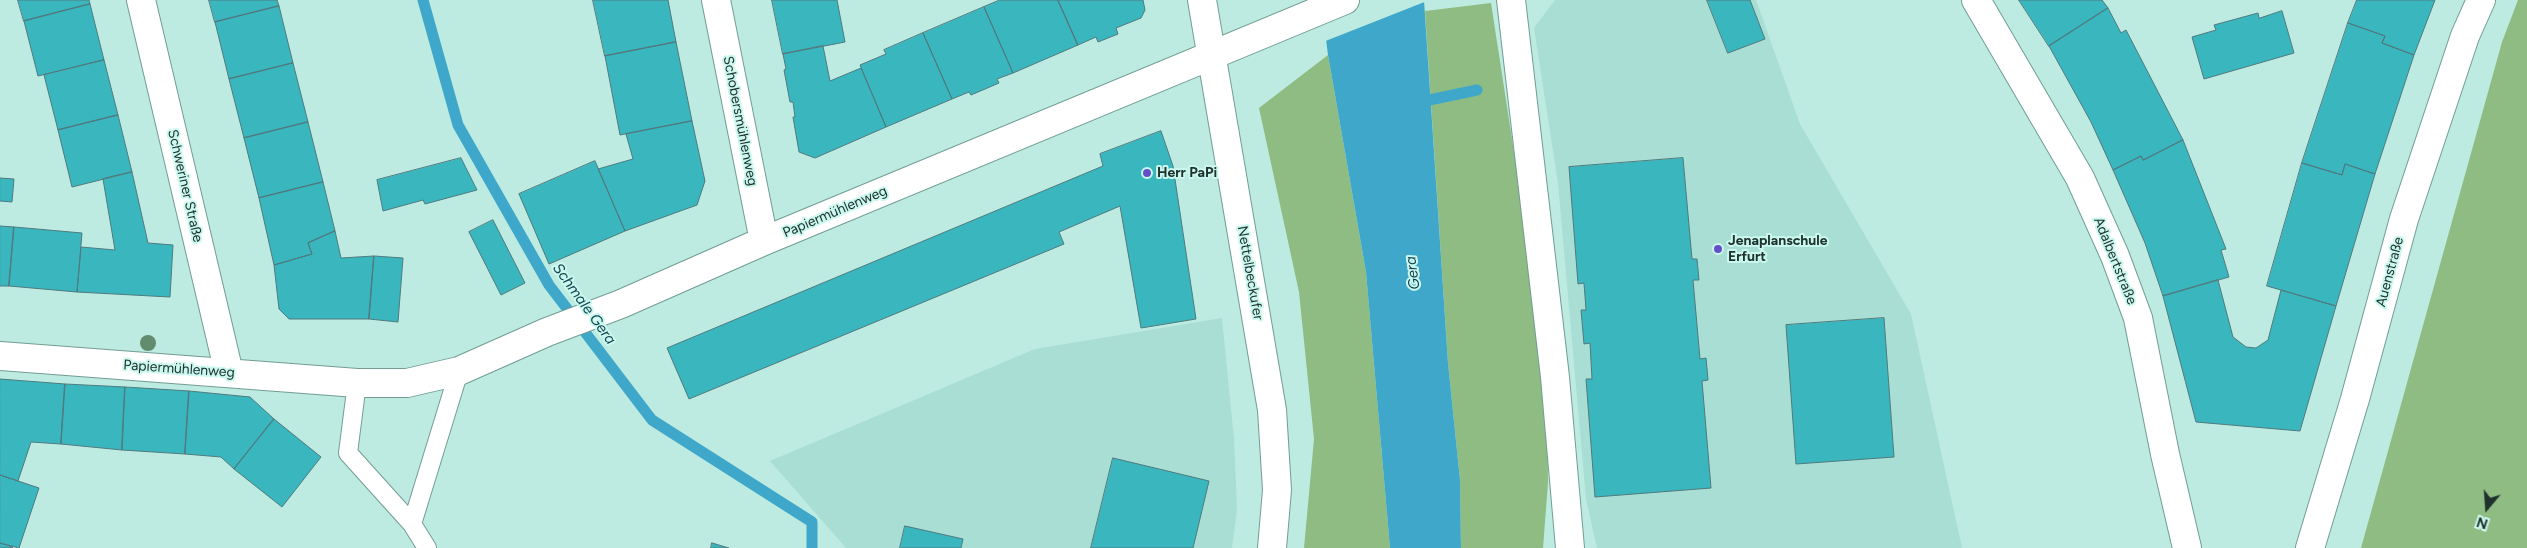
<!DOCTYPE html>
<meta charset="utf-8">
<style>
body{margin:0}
#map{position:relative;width:2527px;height:548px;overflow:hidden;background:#bdebe1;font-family:Figtree,sans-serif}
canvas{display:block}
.north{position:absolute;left:2462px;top:483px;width:50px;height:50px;-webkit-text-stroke:4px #caf8ee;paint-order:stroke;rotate:198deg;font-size:14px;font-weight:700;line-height:20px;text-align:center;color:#20322e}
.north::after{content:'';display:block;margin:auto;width:18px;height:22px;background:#20322e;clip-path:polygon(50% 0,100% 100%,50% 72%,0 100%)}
</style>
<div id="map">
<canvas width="2527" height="548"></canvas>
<div class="north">N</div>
</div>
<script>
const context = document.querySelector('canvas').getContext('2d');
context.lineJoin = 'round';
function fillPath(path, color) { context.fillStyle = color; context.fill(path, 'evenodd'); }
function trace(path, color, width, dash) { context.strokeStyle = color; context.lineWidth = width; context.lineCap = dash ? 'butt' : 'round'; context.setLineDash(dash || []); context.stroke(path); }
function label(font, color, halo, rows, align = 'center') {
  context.font = font + ' Figtree,sans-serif'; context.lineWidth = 4; context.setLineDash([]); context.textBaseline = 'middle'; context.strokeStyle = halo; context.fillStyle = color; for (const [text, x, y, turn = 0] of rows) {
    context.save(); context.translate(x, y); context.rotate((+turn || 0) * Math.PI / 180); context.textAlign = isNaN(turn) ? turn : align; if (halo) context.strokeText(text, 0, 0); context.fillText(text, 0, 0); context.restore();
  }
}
fillPath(new Path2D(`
 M1555 0H1756L1800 124 1911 314 1962 548H1597L1586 499 1558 183 1534 28Z
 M1222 318 1234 439 1237 510 1232 548H846L770 461 1035 349Z`), '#a8ded4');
fillPath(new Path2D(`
 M2518 0H2527V548H2361L2502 42Z
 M1491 3 1530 256 1547 391 1548 483 1543 548H1461L1460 480 1448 363 1425 11Z
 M1328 55 1366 272 1390 548H1304L1314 439 1299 292 1259 108Z`), '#8ebc82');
fillPath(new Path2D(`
 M1321 0H1424L1448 363 1460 480 1461 548H1390L1366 272 1328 55Z`), '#3fa8ca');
fillPath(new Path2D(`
 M1318 0H1427V1L1323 42Z`), '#bdebe1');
trace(new Path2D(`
 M423 0 458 125 549 285 652 420 812 522V548
 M1415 103 1477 90`), '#3fa8ca', 11);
const building = new Path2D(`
 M18 0H89L90 4 24 21Z
 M209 0H277L279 6 215 22Z
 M593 0H668L676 42 605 56Z
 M772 0H837L845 42 783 54Z
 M1000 0H1058L1078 45 1013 73 984 7Z
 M1058 0H1143L1145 10 1141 18 1116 28 1118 34 1098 42 1096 37 1078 45Z
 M1707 0H1750L1765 39 1728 53Z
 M2019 0H2102L2108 8 2049 46Z
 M2357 0H2435L2414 55 2382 43 2385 36 2348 23Z
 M90 4 104 60 38 76 24 21Z
 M279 6 293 63 229 79 215 22Z
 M984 7 1013 73 997 79 999 83 971 95 969 92 952 99 923 33Z
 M2108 8 2121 33 2126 30 2183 140 2143 160 2141 156 2113 170 2091 122 2049 46Z
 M2282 11 2294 53 2204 79 2192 37 2216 30 2214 25 2258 13 2259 18Z
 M2348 23 2385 36 2382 43 2414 55 2375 174 2345 164 2342 175 2302 163Z
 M923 33 952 99 886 127 860 65 886 54 884 50Z
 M676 42 692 121 620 135 605 56Z
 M823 46 830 81 861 68 886 127 815 158 799 152 793 117H795L793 102H790L784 70 786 69 783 54Z
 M104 60 118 115 58 130 44 75Z
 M293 63 308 122 244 138 229 79Z
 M118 115 132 172 72 187 58 130Z
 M692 121 705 181 697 205 625 231 598 169 633 159 626 134Z
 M308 122 323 182 259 198 244 138Z
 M1161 131 1173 166 1196 319 1141 328 1120 206 1059 232 1064 244 689 399 667 348 1103 166 1100 154Z
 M2183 140 2226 249 2221 250 2229 277 2163 296 2145 243 2113 170 2141 156 2143 160Z
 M461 158 477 190 425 204 423 200 383 211 377 180Z
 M1683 158 1692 259H1697L1699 280H1693L1700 359 1706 358 1708 380 1702 381 1711 488 1595 497 1586 379H1592L1590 343 1584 344 1581 310H1586L1584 283 1578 284 1569 167Z
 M595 161 625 231 549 264 519 194Z
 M2302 163 2342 175 2345 164 2375 174 2336 306 2267 286Z
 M132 172 148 243 173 245 170 297 77 292 81 247 115 250 103 179Z
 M0 178 14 179 12 202 0 201Z
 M323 182 335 231 308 243 312 254 274 265 259 198Z
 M493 220 525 283 501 295 469 232Z
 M0 226 14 227 9 286H0Z
 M14 227 82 233 77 292 9 286Z
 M335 231 341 258 374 256 369 319H289L279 309 274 265 312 254 308 243Z
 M374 256 403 258 398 322 369 319Z
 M2218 280 2233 337 2246 347 2256 348 2268 340 2281 290 2336 306 2300 431 2196 422 2163 296Z
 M1884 318 1894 457 1796 464 1786 325Z
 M0 379 65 384 61 444 31 442 18 481 0 475Z
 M65 384 125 387 122 450 61 444Z
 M125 387 189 391 185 454 122 450Z
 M189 391 250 397 274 419 234 469 221 457 185 454Z
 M274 419 321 457 282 507 234 469Z
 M1113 458 1209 481 1193 548H1091Z
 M0 475 39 488 19 548 0 543Z
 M905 526 963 539 961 548H900Z
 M0 543 13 547 12 548H0Z
 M712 543 729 548H711Z`);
fillPath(building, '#3ab6bf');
trace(building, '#4f7a7e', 1);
const service = new Path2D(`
 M357 383 348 453 412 524
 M427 548 412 524 459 371`);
const minor = new Path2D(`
 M141 0 229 373
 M716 0 764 241
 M1202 0 1272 410 1277 490 1272 548
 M1511 0 1555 377 1570 548
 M1976 0 2080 178 2115 256 2138 318 2165 454 2187 548
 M0 356 357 383H407L459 371 547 332 621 304 764 241 1345 0
 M2310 548 2355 399 2404 219 2465 36 2481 0`);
trace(service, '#729d94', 20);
trace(minor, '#729d94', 30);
trace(service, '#fff', 18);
trace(minor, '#fff', 28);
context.fillStyle = '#638b6e';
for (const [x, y] of [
 [148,343]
]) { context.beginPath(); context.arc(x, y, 8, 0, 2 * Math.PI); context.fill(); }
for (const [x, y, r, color] of [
 [1147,173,5,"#634fc8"],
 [1718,249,5,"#634fc8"]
]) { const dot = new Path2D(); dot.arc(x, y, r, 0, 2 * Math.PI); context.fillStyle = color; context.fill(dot); trace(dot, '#caf8ee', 2); }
label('14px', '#20322e', '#caf8ee', [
 ["Schobersmühlenweg",740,121,79],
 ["Schweriner Straße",185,186,77],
 ["Papiermühlenweg",835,212,-23],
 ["Adalbertstraße",2115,261,68],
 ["Auenstraße",2390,272,-75],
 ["Nettelbeckufer",1250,273,80],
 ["Papiermühlenweg",179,369,4]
]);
label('bold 14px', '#20322e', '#caf8ee', [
 ["Herr PaPi",1157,173],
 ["Jenaplanschule",1728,241],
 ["Erfurt",1728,257]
], 'left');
label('italic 15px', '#103f4d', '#caf8ee', [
 ["Gera",1413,273,-97],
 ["Schmale Gera",584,304,54]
]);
</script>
